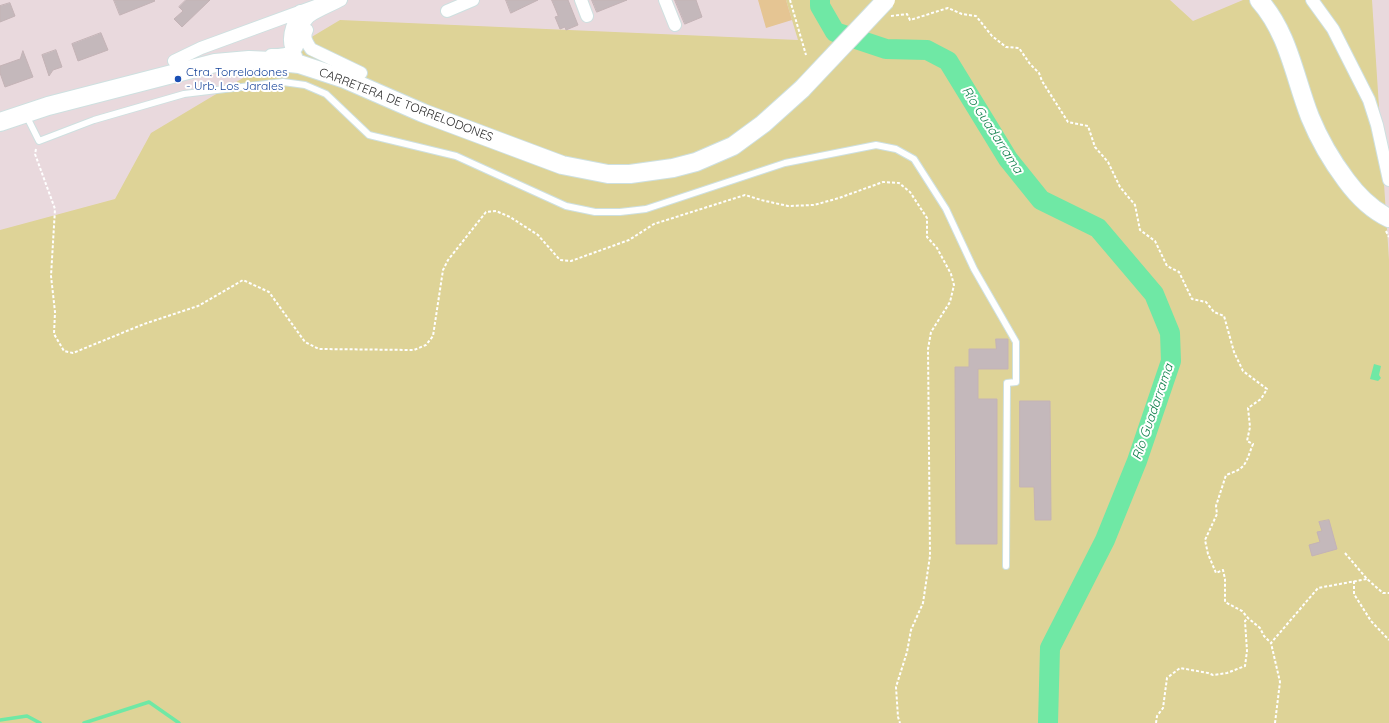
<!DOCTYPE html>
<meta charset="utf-8">
<style>
body{margin:0}
canvas{display:block;background:#e9d9dd}
</style>
<canvas width="1389" height="723"></canvas>
<script>
const context = document.querySelector('canvas').getContext('2d');
context.lineJoin = 'round';
function fillPath(path, color) { context.fillStyle = color; context.fill(path, 'evenodd'); }
function trace(path, color, width, dash) { context.strokeStyle = color; context.lineWidth = width; context.lineCap = dash ? 'butt' : 'round'; context.setLineDash(dash || []); context.stroke(path); }
function label(font, color, halo, rows, align = 'center') {
  context.font = font + ' Quicksand,sans-serif'; context.lineWidth = 4; context.setLineDash([]); context.textBaseline = 'middle'; context.strokeStyle = halo; context.fillStyle = color; for (const [text, x, y, turn = 0] of rows) {
    context.save(); context.translate(x, y); context.rotate((+turn || 0) * Math.PI / 180); context.textAlign = isNaN(turn) ? turn : align; if (halo) context.strokeText(text, 0, 0); context.fillText(text, 0, 0); context.restore();
  }
}
fillPath(new Path2D(`
 M786 0H1170L1193 21 1243 0H1372L1389 260V723H0V230L115 199 151 133 340 20 798 40Z`), '#ded397');
fillPath(new Path2D(`
 M758 0H786L792 20 766 28Z`), '#e5c593');
fillPath(new Path2D(`
 M1374 364 1381 366 1379 375 1381 378 1378 381 1370 379Z`), '#6fe8a5');
trace(new Path2D(`
 M0 720 27 716 40 723
 M84 723 149 702 179 723`), '#6fe8a5', 3.5);
trace(new Path2D(`
 M820 0V6L835 32 886 49 927 50 948 61 1008 159 1041 200 1098 228 1154 294 1170 333 1171 361 1137 461 1105 540 1050 648 1048 723`), '#6fe8a5', 20);
const building = new Path2D(`
 M114 0H154L155 1 120 15Z
 M186 0H210L182 27 174 19 183 11 179 7Z
 M506 0H538L511 13Z
 M552 0H568L578 25 566 30 565 27 560 29 555 17 558 16Z
 M592 0H627L597 12Z
 M675 0H696L702 17 685 24Z
 M10 3 15 16 0 22V6Z
 M101 33 108 50 78 61 72 44Z
 M56 50 62 67 53 70 49 76 42 55Z
 M23 51 33 77 5 87 0 73V66L20 59Z
 M996 339H1008V369H978V399H997V544H956L955 367H969V349H996Z
 M1020 401H1050L1051 520H1035L1034 487H1020Z
 M1329 520 1337 549 1312 556 1309 545 1320 542 1317 532 1322 531 1319 522Z`);
fillPath(building, '#c4b8bb');
trace(building, '#c4b3b6', 1);
const lane = new Path2D(`
 M26 115 39 141 94 120 184 94 283 82 305 85 326 94 369 135 456 156 566 206 595 212H620L646 209 785 163 876 145 896 149 914 159 946 209 974 269 1016 342V382L1007 383 1006 566`);
const street = new Path2D(`
 M581 0 587 16
 M665 0 675 25
 M1312 0 1333 29 1369 100 1377 125 1389 180
 M447 11 473 0
 M307 30C303 37 307 43 311 49L361 73
 M271 55C312 55 291 36 308 18 312 13 334 4 341 0
 M296 56C284 42 292 24 300 11
 M174 61 201 48 332 0`);
const secondary = new Path2D(`
 M1259 0C1289 34 1294 76 1310 117 1319 139 1331 160 1346 180 1357 195 1372 210 1389 218
 M0 122 48 106 215 63 249 60 272 61 299 64 345 79 423 113 562 165 608 174H630L673 168 696 162 733 146 763 124 802 89`);
trace(lane, '#cee0e0', 8);
trace(street, '#cee0e0', 14);
trace(secondary, '#cee0e0', 20);
trace(new Path2D(`
 M790 0 806 55
 M891 16 907 14 910 20 948 8 962 14 976 16 992 36 1006 47 1019 48 1030 64 1039 73 1042 81 1068 122 1088 126 1095 147 1108 162 1120 187 1135 205 1140 230 1155 241 1167 266 1179 272 1192 299 1206 302 1214 312 1224 316 1234 352 1243 371 1267 389 1261 399 1248 408 1250 427 1247 441 1253 444C1245 464 1247 468 1226 475L1216 506 1217 514 1205 540 1208 554 1216 573 1223 570 1225 579V602L1242 611 1248 618 1260 628 1264 636 1271 643
 M36 149 35 154 55 209 51 276 55 312 54 334 64 351 73 353 144 324 198 306 243 280 269 292 305 342 319 349 414 350 426 345 433 336 443 270 448 260 486 212 496 211 510 217 538 235 560 260 571 261 629 240 654 224 745 195 761 200 788 206 814 205 839 198 883 182 899 183 910 192 927 218V237L937 248 951 274 954 285 950 302 931 332 928 349 930 556 923 603 911 630 907 652 896 687 898 717 900 723
 M1386 231 1389 237
 M1345 553 1367 579 1383 593H1389
 M1354 581V594L1371 621 1389 640
 M1156 723 1157 716 1163 708 1167 678 1180 668 1208 673 1213 675 1227 673 1245 666 1247 651 1245 621 1248 618
 M1275 723 1280 682 1271 643 1318 588 1367 579`), '#fff', 2, [3, 2]);
trace(lane, '#fff', 6);
trace(street, '#fff', 12);
trace(secondary, '#fff', 18);
const secondaryBridge = new Path2D(`
 M802 89 886 0`);
trace(secondaryBridge, '#cee0e0', 20, []);
trace(secondaryBridge, '#fff', 18);
for (const [x, y, r, color] of [
 [178,79,4,"#1a4fb4"]
]) { const dot = new Path2D(); dot.arc(x, y, r, 0, 2 * Math.PI); context.fillStyle = color; context.fill(dot); trace(dot, '#fff', 1.5); }
label('12px', '#164399', '#fff', [
 ["Ctra. Torrelodones",186,72],
 ["- Urb. Los Jarales",186,86]
], 'left');
label('12px', '#272727', '#fff', [
 ["CARRETERA DE TORRELODONES",406,105,21]
]);
label('italic 13px', '#13824e', '#fff', [
 ["Río Guadarrama",992,130,57],
 ["Río Guadarrama",1153,412,-71]
]);
</script>
